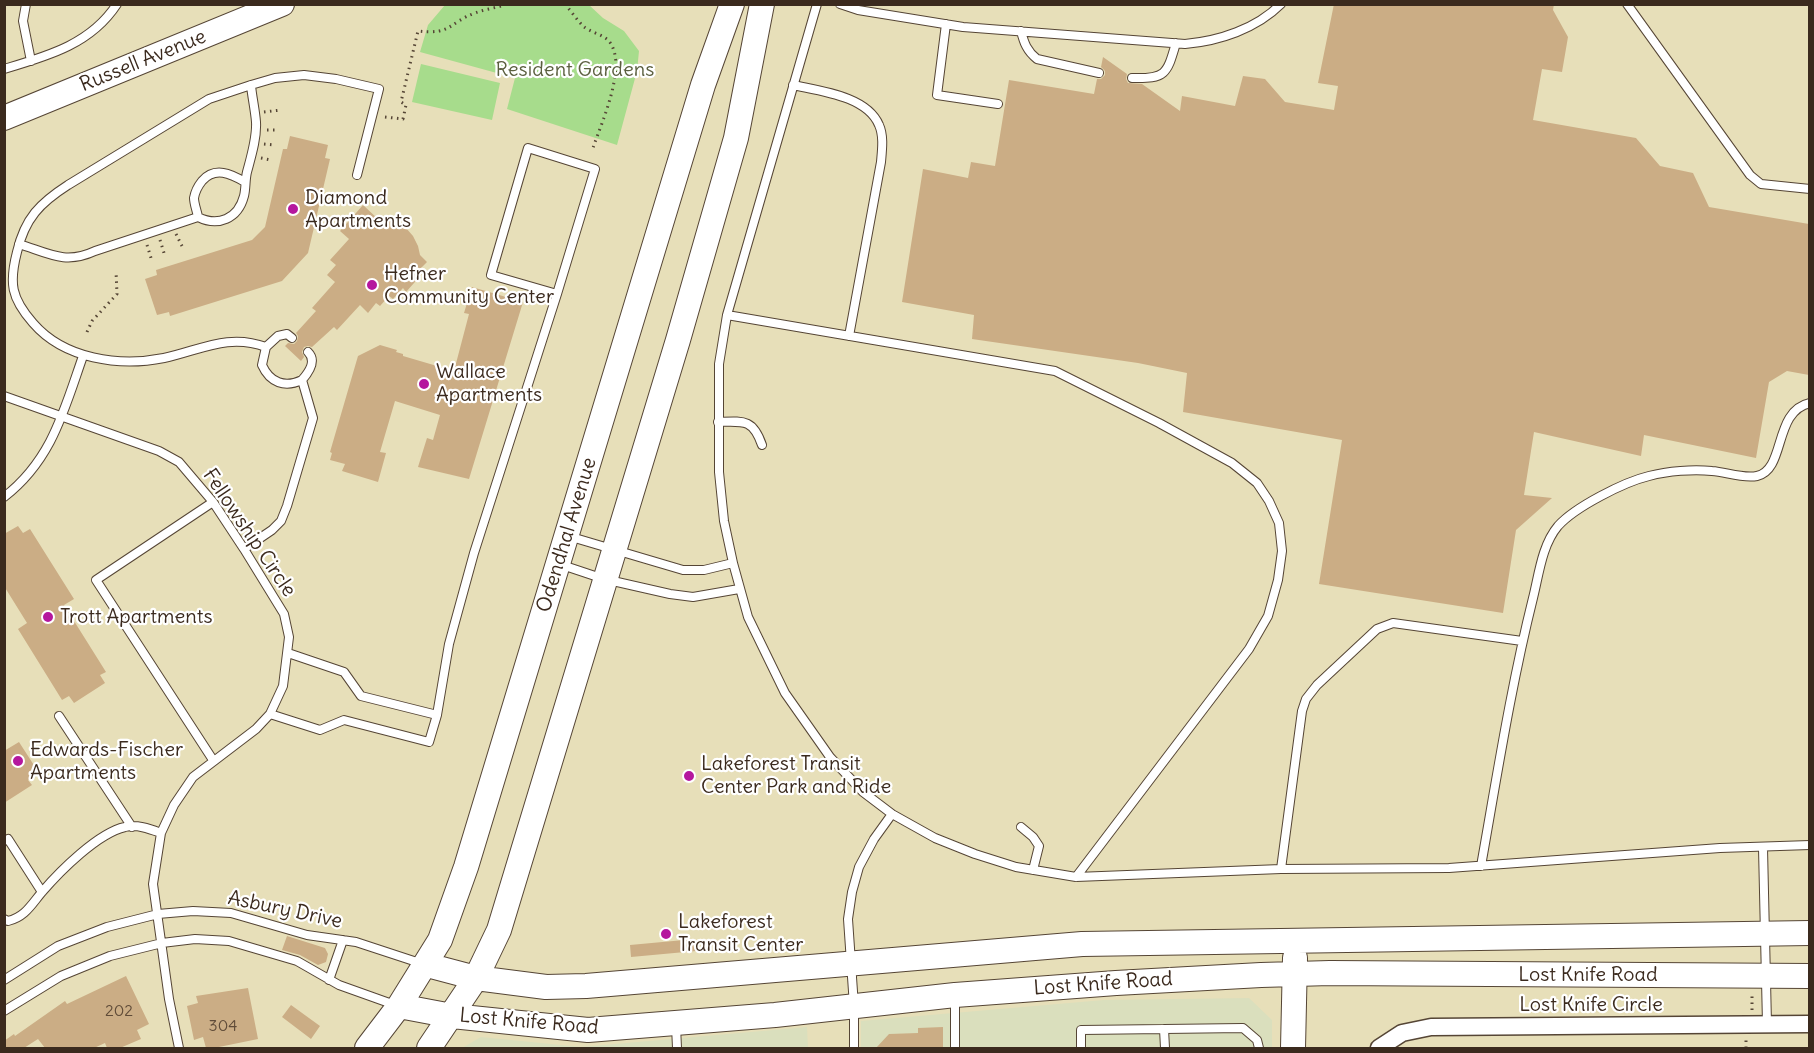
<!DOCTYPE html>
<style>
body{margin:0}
#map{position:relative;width:1814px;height:1053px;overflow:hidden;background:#e7dfb9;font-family:Delius,sans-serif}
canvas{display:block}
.frame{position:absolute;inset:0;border:6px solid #3b2a1e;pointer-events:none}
</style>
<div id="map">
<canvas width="1814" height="1053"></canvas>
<div class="frame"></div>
</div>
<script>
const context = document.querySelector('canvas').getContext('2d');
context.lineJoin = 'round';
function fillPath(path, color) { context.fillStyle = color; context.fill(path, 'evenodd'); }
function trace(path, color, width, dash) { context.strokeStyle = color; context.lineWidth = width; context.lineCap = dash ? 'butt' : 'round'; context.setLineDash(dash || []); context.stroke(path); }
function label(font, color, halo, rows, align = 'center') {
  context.font = font + ' Delius,sans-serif'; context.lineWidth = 4.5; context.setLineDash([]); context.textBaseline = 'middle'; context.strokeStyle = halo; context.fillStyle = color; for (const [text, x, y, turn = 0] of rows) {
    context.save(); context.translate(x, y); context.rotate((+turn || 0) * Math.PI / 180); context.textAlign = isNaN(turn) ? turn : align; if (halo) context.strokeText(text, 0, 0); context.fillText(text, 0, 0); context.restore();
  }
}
fillPath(new Path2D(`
 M1249 998 1272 1020V1048H861V1021L1104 1000Z
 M807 1027 808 1048H462L481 1037 581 1047Z`), '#dadfbd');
fillPath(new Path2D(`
 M445 5H589L603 18 624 31 639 51 637 71 617 145 507 109 515 78 420 52 428 25Z
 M421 64 500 83 492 120 412 102Z`), '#a7dc8c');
fillPath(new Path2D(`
 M1334 4H1554L1553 10 1568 37 1562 72 1542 69 1533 120 1636 138 1660 166 1693 173 1709 207 1809 224V375L1787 371 1769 382 1756 458 1644 435 1641 456 1534 432 1524 495 1552 498 1516 530 1503 613 1319 584 1342 440 1183 412 1187 373 1138 363 972 339 974 315 902 302 923 169 968 178 971 162 995 166 1009 80 1094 94 1097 79H1101L1105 75V71L1101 67 1103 57 1127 74 1126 79 1128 83 1142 84 1180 111 1182 96 1235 106 1243 76 1265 79 1285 102 1334 110 1338 86 1318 83Z
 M290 136 328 145 325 158 330 159 308 253 282 281 170 316 169 312 157 315 145 279 157 275 156 270 252 240 265 227 283 149H287Z
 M363 205 378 219 398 222 406 228 413 236 418 246 420 255 427 262 418 271 422 274 406 292 403 288 393 299 389 296 380 306 376 303 368 313 360 305 337 330 334 327 312 347 308 346 304 347 302 352 304 357 301 361 285 346 288 343 294 344 297 341 298 336 296 333 316 311 312 308 335 282 327 275 336 265 330 260 349 239 340 231Z
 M472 287 523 302 469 479 418 467 427 438 433 440 440 415 395 401 380 452 386 453 378 482 342 471 345 464 330 460 332 453 330 452 358 356 380 345 397 350 396 352 403 354V356L454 371 469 314 464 313Z
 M18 526 23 533 30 529 74 599 64 605 106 672 100 675 105 683 74 703 69 696 62 700 18 629 27 623 4 586V534Z
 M19 742 39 773 28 780 32 785 4 803V751Z
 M287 936 325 948 328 954 326 962 318 965 300 955 282 950Z
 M695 939 696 951 631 957 630 945Z
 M126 976 149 1024 137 1030 141 1039 120 1048H107L105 1043 94 1048H45L38 1039 24 1048H4V1041L14 1034 15 1036 65 1001 67 1004Z
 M248 988 258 1039 214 1048H206L203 1037 194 1040 187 1006 198 1003 196 996Z
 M291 1005 320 1026 311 1039 282 1017Z
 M943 1027V1048H876L889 1034 918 1033V1028Z`), '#cbad85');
const lane = new Path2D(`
 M26 4 23 21 31 61
 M817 4 727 315 719 364V472L724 521 733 563 748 617 785 693 830 757 863 792 892 814 935 838 975 854 1016 867 1076 877 1281 869 1449 868 1720 848 1810 845
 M840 4 858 10 963 27 1185 44C1219 41 1256 29 1281 4
 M1627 4 1750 175 1761 184 1810 189
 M946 24 937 95 998 104
 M1021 31C1024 43 1027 51 1037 59L1099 73
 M4 69C48 56 91 44 117 4
 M1132 78C1166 79 1167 74 1176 43
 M793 85C820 91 867 96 879 125 884 136 882 150 881 162L849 336
 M198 217C197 211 194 204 194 198 195 192 198 186 202 181 215 166 231 174 245 182
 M19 244C48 253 65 265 95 251L198 217C218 227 238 219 244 196 246 188 245 180 247 172 251 157 257 138 256 122 255 109 252 97 251 85
 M727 315 1055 371 1159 423 1232 463 1257 483 1269 501 1279 523 1282 551 1278 580 1268 616 1249 649 1076 877
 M266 347 278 336 287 334 292 338
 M302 380C309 372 317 361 308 352
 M4 396 159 451 179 462 213 502 244 549 284 614 289 637 283 686 270 714 256 729 193 777 174 805 161 833 153 884 169 999 179 1048
 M718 422C744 421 753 419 762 445
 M4 497C52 460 64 410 83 356
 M568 536 683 570H704L733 563
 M244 549 272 530 281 521 287 506 313 418 302 380C285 388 270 383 262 365L266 347C228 333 201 350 164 358 119 367 64 359 33 323 11 298 9 283 17 252 25 218 40 203 68 185L209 99 251 85 275 78 304 75 336 79 379 89 357 175
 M559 564 604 579 670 594 693 597 739 589
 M288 653 344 672 361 696 437 715
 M270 714 320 730 344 720 429 742 437 715 449 644 474 553 557 294 595 169 528 148 491 275 557 294
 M59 716 132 827
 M213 760 96 580 213 502
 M1021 827 1033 837 1039 846 1033 870
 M4 841 8 839 42 892
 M1763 848 1767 1024
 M1481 866C1497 776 1511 686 1533 598 1539 574 1542 545 1558 526 1575 507 1624 482 1649 476 1668 471 1693 469 1712 471 1726 472 1743 479 1757 476 1786 470 1773 411 1810 403
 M1281 869 1302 711 1306 699 1317 685 1377 629 1393 623 1522 641
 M4 919 8 921C25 917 31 905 42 892 60 871 98 833 125 827 137 824 150 829 161 833
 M4 980 58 946 107 927 158 914 193 911 231 913 307 935 356 942 423 964
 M329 980 343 940
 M955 996V1048
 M4 1011 61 976 110 956 162 943 195 939 229 941 297 961 339 985 395 1005
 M676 1026 677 1048
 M1164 1029 1243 1028 1257 1040 1259 1048
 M854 1048V1006L848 919 852 892 859 867 874 839 892 814
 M1081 1048V1030L1164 1029 1165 1048`);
const street = new Path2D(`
 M1379 1048 1402 1033 1431 1027 1810 1024`);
const secondary = new Path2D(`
 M4 118 282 4
 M427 965 476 978 546 987 586 986 1082 944 1810 933
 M399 1006 452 1016 588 1030 775 1015 955 995 1116 983 1261 975 1330 973 1810 976
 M367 1048 399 1006 440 940 466 867 703 85 732 4
 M429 1048 476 978 499 930 678 340 736 138 762 4
 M1293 1048 1295 958`);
trace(lane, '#554535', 10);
trace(street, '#554535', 19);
trace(secondary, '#554535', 26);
trace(new Path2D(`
 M565 4C571 11 577 20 583 26 590 32 601 34 608 40 629 63 602 121 593 148
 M264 112 281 110
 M385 117 403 119 406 105 401 102 418 31C452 35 448 23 475 13 485 9 497 8 507 4
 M267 130H277
 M264 144 274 145
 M261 158 271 160
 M176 234 182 246
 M160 240 164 253
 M147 245 151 258
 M87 332 92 321 117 294 116 271
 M1752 1010V996
 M1746 1048V1038`), '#554535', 3, [1.5, 4.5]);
trace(lane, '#fff', 8);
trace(street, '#fff', 16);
trace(secondary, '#fff', 24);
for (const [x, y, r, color] of [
 [293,209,6,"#b5179e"],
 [372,285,6,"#b5179e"],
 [424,384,6,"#b5179e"],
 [48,617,6,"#b5179e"],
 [18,761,6,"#b5179e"],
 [689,776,6,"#b5179e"],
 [666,934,6,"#b5179e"]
]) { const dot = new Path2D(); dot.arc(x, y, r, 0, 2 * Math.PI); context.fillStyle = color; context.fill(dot); trace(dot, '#fff', 2); }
label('16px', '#5f4b38', null, [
 ["202",119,1011],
 ["304",223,1026]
]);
label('20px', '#3b2a1e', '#fff', [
 ["Russell Avenue",143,61,-22],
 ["Fellowship Circle",249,533,56],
 ["Odendhal Avenue",567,535,-73],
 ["Asbury Drive",285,910,12],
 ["Lost Knife Road",1588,975],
 ["Lost Knife Road",1103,984,-4],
 ["Lost Knife Circle",1591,1005],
 ["Lost Knife Road",529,1022,5]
]);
label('20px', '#5b5f3f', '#fff', [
 ["Resident Gardens",575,70]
]);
label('20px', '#3b2a1e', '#fff', [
 ["Diamond",305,198],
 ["Apartments",305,221],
 ["Hefner",384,274],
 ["Community Center",384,297],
 ["Wallace",436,372],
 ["Apartments",436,395],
 ["Trott Apartments",60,617],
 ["Edwards-Fischer",30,750],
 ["Apartments",30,773],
 ["Lakeforest Transit",701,764],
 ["Center Park and Ride",701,787],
 ["Lakeforest",678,922],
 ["Transit Center",678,945]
], 'left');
</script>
